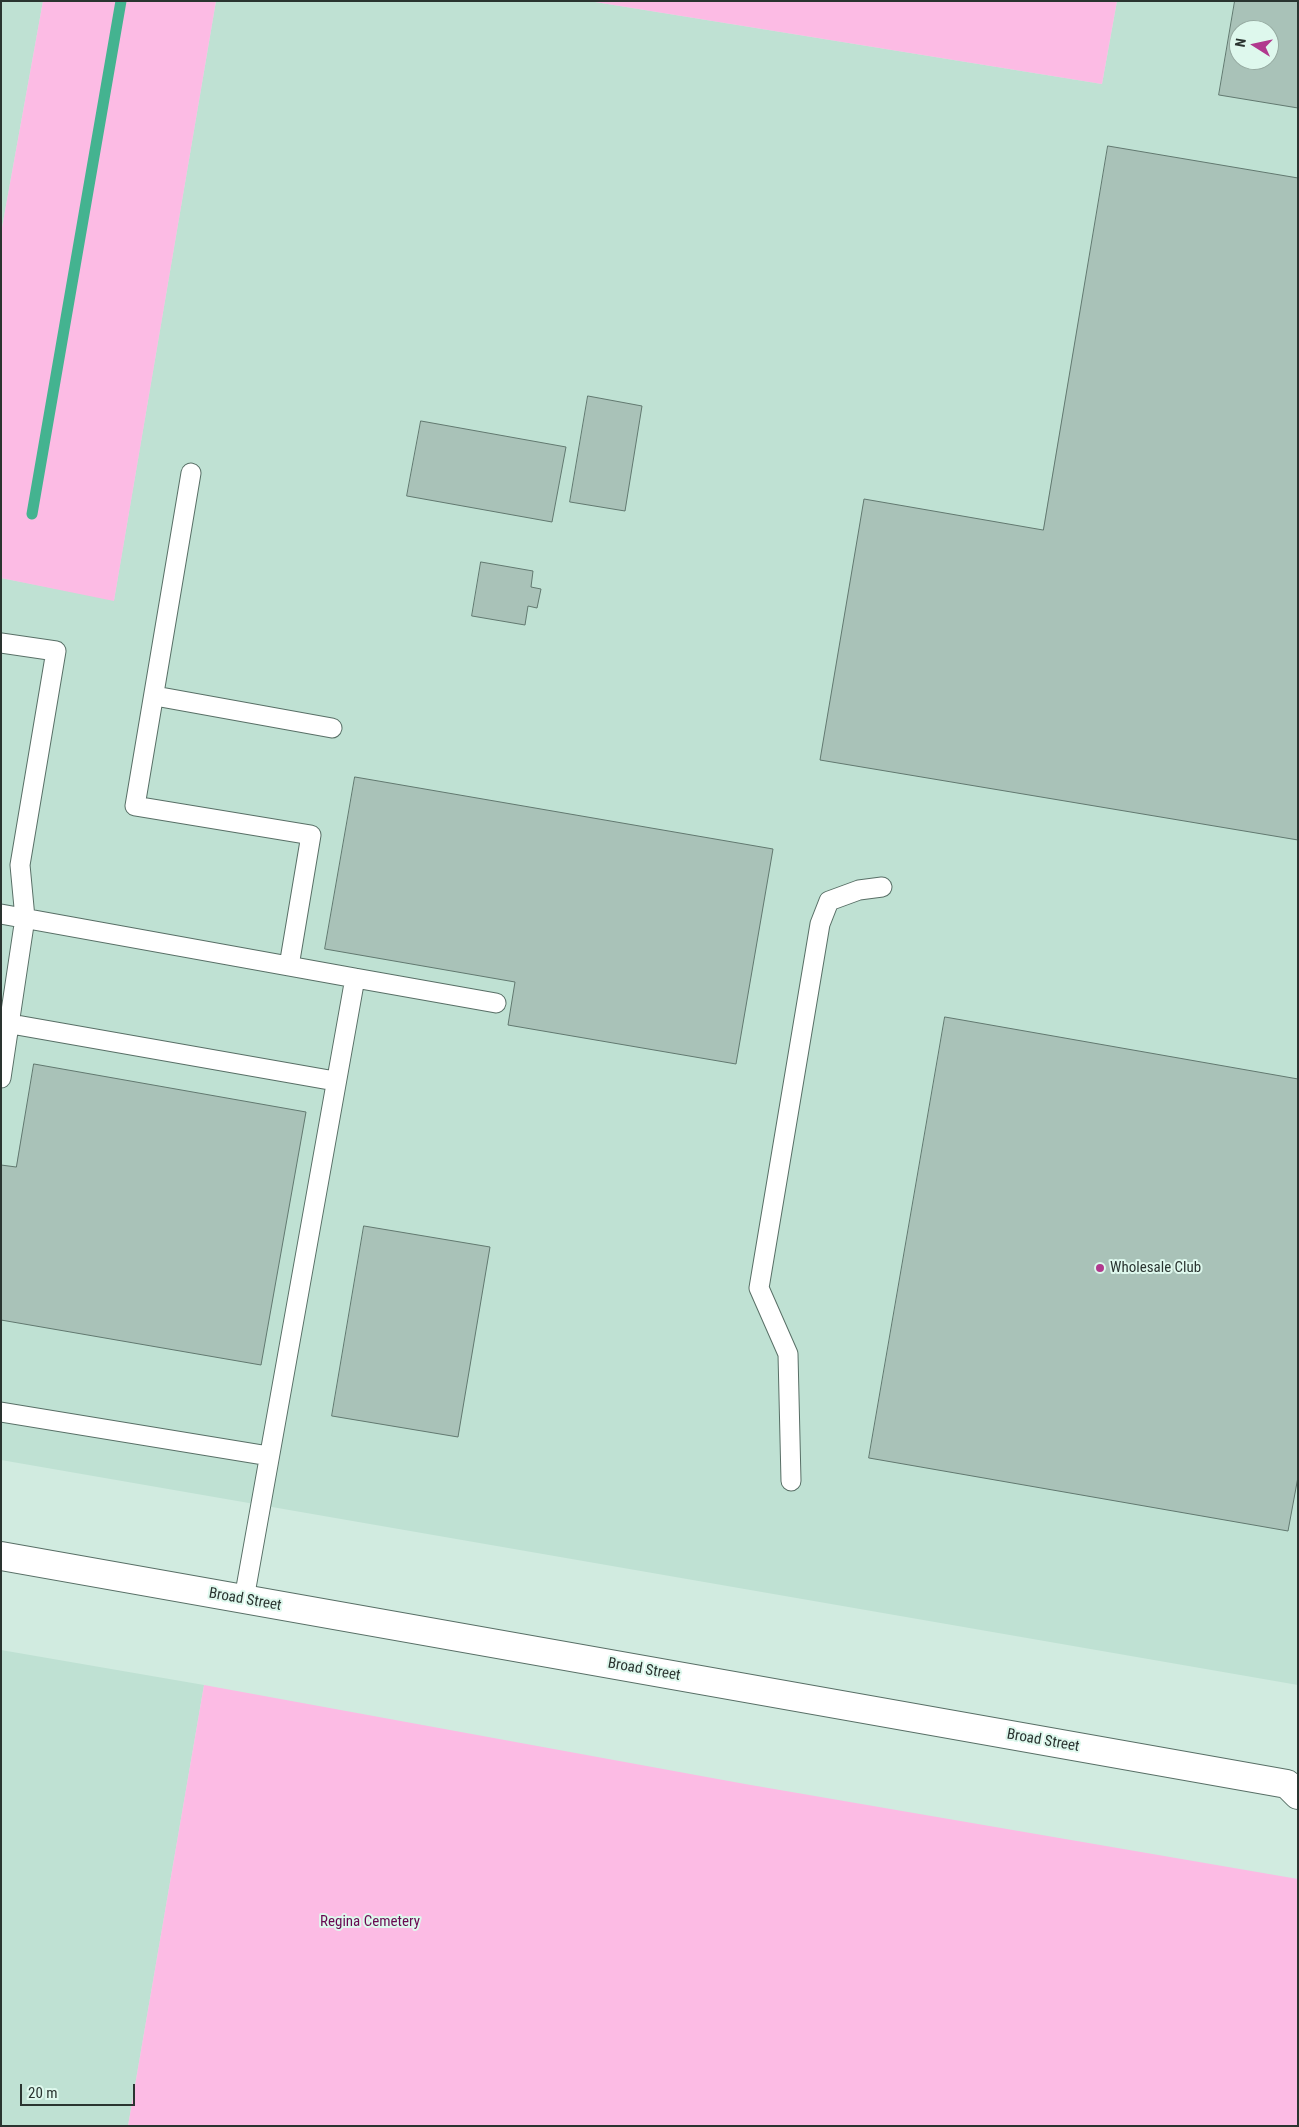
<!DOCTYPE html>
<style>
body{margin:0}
#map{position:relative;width:1299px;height:2127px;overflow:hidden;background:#d1ebe0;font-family:"Roboto Condensed",sans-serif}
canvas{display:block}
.frame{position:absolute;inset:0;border:2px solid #2a3430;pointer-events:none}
.north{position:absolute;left:1229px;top:20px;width:50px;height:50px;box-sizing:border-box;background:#def8ed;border:1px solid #96aaa1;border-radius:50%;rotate:280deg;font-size:14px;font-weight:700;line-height:20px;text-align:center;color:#2a3430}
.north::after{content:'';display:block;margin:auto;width:18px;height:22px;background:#b1398e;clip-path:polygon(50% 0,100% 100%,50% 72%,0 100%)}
.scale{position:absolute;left:20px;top:2084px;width:115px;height:22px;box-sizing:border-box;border:2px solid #2a3430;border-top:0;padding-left:6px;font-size:15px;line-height:18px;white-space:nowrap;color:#2a3430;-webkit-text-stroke:4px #def8ed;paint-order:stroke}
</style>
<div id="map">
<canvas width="1299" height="2127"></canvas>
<div class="frame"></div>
<div class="north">N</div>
<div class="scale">20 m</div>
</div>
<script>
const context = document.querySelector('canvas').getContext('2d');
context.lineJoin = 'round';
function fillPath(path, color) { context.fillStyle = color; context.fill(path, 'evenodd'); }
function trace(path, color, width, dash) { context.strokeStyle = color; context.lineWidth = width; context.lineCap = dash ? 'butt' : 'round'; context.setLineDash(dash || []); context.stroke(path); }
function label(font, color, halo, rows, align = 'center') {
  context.font = font + ' "Roboto Condensed",sans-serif'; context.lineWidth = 4; context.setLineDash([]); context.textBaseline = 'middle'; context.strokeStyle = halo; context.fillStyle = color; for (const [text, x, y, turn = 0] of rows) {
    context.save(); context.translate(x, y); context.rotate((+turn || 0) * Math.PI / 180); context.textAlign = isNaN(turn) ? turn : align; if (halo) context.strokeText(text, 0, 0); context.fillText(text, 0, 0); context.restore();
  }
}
fillPath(new Path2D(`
 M1 1H43L1 233Z
 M216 1H589L1102 84 1117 1H1298V1685L1 1460V578L114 600ZM1239 30H1269V60H1239Z
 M1 1650 204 1685 128 2126H1Z`), '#bfe1d3');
fillPath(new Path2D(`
 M43 1H216L114 601 1 578V233Z
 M589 1H1117L1102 84Z
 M204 1685 745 1784 1298 1879V2126H128Z`), '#fcbbe4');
trace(new Path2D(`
 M32 514 121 1`), '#44b390', 11);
const building = new Path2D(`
 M1235 1H1298V108L1219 95ZM1239 30H1269V60H1239Z
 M1108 146 1298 178V840L820 760 864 499 1043 530Z
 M588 396 642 406 625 511 570 502Z
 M421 421 566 447 552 522 407 496Z
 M481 562 533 571 531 587 541 589 537 608 528 606 525 625 472 616Z
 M355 777 773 849 736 1064 508 1025 515 982 325 949Z
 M945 1017 1298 1079V1477L1288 1531 869 1458Z
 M34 1064 306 1112 261 1365 1 1320V1165L16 1167Z
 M364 1226 490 1247 458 1437 332 1416Z`);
fillPath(building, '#a9c2b8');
trace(building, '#627970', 1);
const service = new Path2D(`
 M191 473 135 806 311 835 289 966
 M1 643 56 651 20 865 25 918 1 1078
 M155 696 332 728
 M1 914 355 978
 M11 1024 335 1081
 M1 1412 269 1456
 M791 1481 788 1354 759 1288 820 924 829 901 859 890 882 887
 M244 1599 355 978 496 1003`);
const secondary = new Path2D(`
 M1 1556 1287 1784 1298 1795`);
trace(service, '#586f66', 21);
trace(secondary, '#586f66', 30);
trace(service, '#fff', 19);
trace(secondary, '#fff', 28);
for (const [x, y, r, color] of [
 [1100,1268,5,"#b1398e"]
]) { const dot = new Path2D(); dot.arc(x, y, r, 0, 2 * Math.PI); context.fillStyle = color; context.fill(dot); trace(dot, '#def8ed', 2); }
label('15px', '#2a3430', '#def8ed', [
 ["Wholesale Club",1110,1268]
], 'left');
label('15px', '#2a3430', '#def8ed', [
 ["Broad Street",245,1600,10],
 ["Broad Street",644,1670,10],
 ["Broad Street",1043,1741,10]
]);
label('15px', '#690951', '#def8ed', [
 ["Regina Cemetery",370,1922]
]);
</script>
